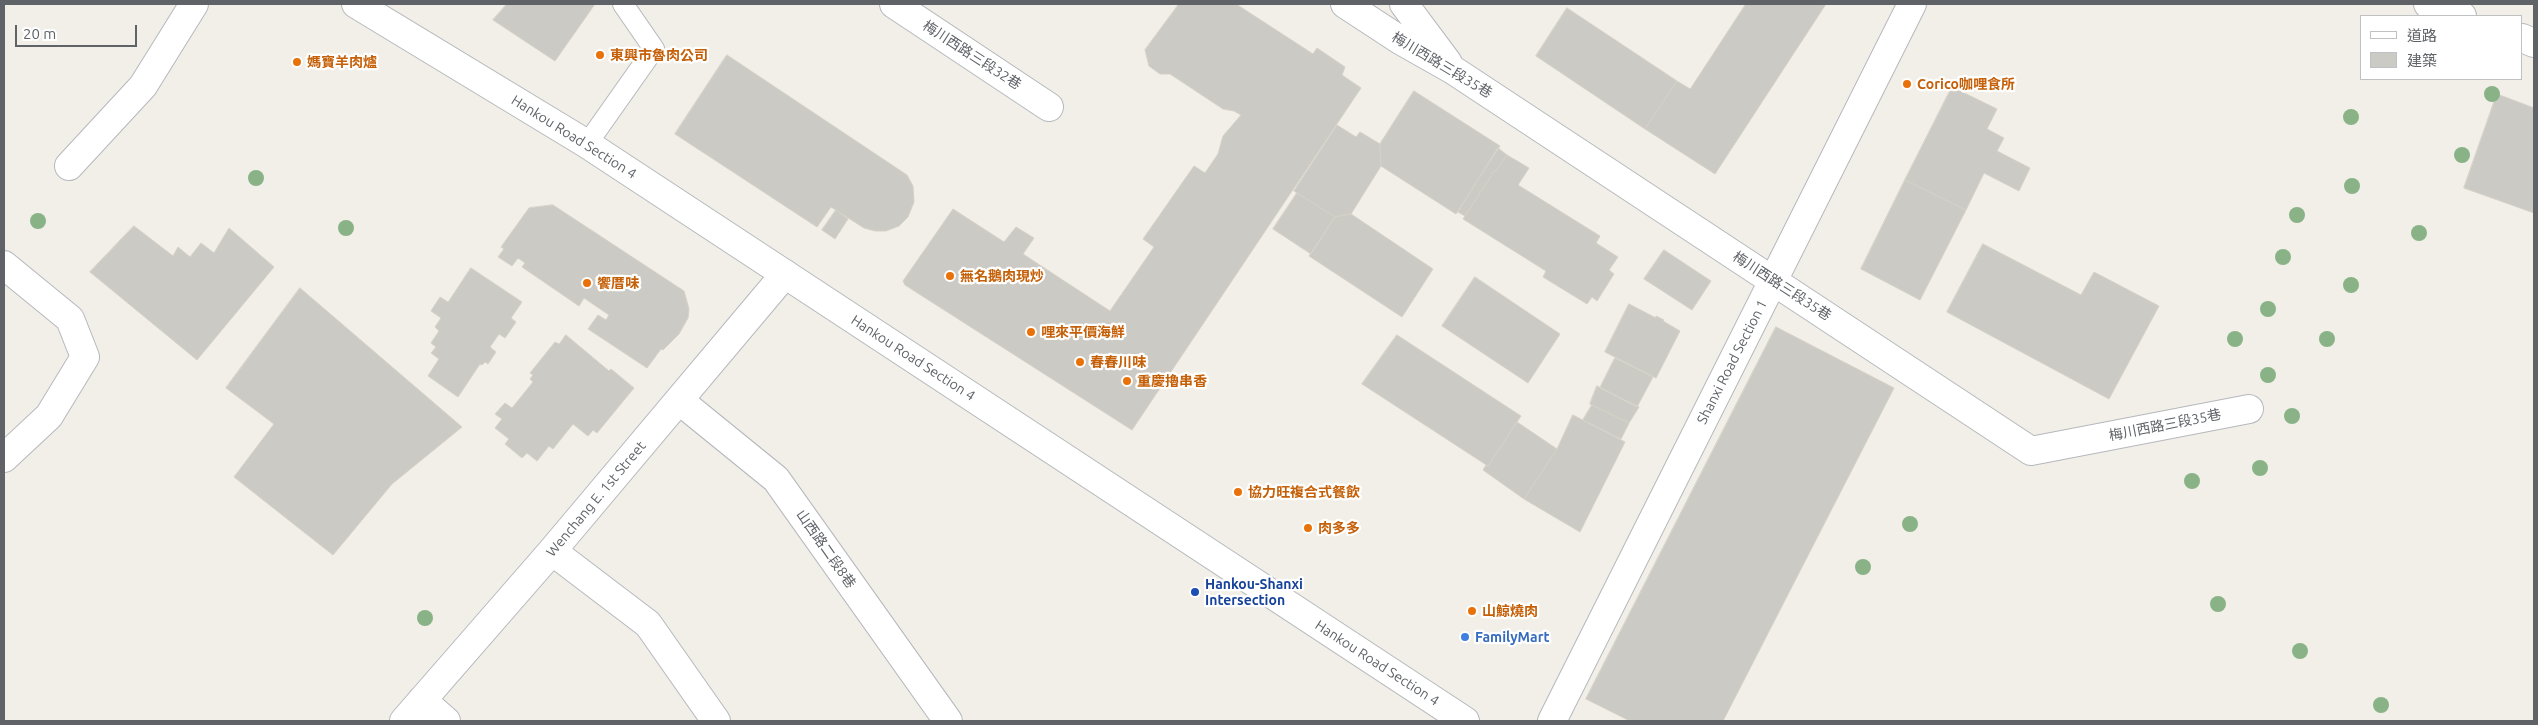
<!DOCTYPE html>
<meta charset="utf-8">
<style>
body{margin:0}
#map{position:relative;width:2538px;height:725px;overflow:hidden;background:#f1efe8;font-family:Ubuntu,"Noto Sans TC",sans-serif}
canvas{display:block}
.frame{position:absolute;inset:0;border:5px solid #5f6368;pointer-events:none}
.legend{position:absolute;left:2360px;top:15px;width:162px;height:65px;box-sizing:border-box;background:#fff;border:1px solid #bfc1c3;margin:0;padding:6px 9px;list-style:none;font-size:15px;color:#5f6368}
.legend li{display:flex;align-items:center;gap:10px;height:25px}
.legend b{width:25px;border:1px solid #bfc1c3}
.scale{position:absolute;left:15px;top:25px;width:122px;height:22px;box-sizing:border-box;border:2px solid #5f6368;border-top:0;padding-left:6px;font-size:15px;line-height:18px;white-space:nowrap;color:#5f6368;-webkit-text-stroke:4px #fff;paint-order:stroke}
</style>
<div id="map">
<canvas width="2538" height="725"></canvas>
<div class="frame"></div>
<ul class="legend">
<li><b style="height:6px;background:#fff"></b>道路</li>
<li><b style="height:14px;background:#cccac5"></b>建築</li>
</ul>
<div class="scale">20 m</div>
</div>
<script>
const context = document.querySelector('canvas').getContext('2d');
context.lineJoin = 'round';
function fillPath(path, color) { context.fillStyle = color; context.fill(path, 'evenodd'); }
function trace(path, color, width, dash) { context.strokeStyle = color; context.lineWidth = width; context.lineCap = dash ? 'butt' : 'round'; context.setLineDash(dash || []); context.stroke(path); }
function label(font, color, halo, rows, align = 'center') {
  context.font = font + ' Ubuntu,"Noto Sans TC",sans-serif'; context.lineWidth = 4.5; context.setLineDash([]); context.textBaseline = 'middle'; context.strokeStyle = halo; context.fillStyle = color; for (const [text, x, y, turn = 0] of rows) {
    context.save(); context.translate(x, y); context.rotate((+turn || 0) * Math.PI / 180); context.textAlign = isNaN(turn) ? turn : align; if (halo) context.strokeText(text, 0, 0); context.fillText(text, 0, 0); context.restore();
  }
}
const building = new Path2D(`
 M507 4H595L555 61 493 20Z
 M1179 4H1236L1313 54 1317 48 1345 67 1342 75 1361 88 1132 430 905 285 903 281 953 209 1004 242 1016 227 1034 238 1023 254 1110 311 1154 247 1143 239 1194 166 1205 173 1218 154 1223 136 1241 115 1234 111 1223 109 1170 74H1160L1149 66 1145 50Z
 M1746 4H1826L1715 174 1645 129 1677 81 1690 89Z
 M1567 8 1677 81 1645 129 1536 56Z
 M727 55 907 175 913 186 914 202 908 217 899 226 886 231H875L864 228 831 207 817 227 675 134Z
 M1952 87 1997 109 1987 129 2004 138 1997 151 2030 168 2019 191 1984 173 1966 210 1905 180Z
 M1414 91 1500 146 1456 214 1381 166 1380 144Z
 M2497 94 2534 108V213L2464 188Z
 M1337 125 1356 137 1360 132 1380 144 1381 166 1351 214 1335 217 1294 191Z
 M1498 148 1507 155 1496 171 1495 170 1465 216 1458 212Z
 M1507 155 1529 168 1518 185 1600 236 1596 243 1618 257 1609 270 1614 274 1597 301 1592 297 1587 304 1543 277 1546 271 1463 219 1495 170 1496 171Z
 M1905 180 1966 210 1920 300 1861 269Z
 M1297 193 1335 217 1311 254 1273 229Z
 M553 205 684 291 689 309 688 318 679 334 663 350 661 349 647 368 588 329 598 315 606 320 609 315 584 298 579 306 522 267 525 263 518 258 512 266 498 257 504 249 501 247 529 208Z
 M836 210 848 219 835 239 822 230Z
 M1351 214 1433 269 1402 317 1309 256 1335 217Z
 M134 226 173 256 178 247 190 257 201 243 214 253 229 228 274 267 197 360 90 272Z
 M1983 244 2081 295 2094 272 2159 306 2109 399 1947 312Z
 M1664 250 1711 281 1692 310 1644 279Z
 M471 268 522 302 511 318 516 322 505 338 499 334 490 347 496 352 488 364 485 362 482 365 480 364 458 397 428 376 439 359 431 353 436 347 431 343 439 331 435 327 441 318 431 311 440 297 448 302Z
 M1475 277 1560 334 1528 383 1442 326Z
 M300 288 462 427 392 484 333 555 234 477 274 424 226 388Z
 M1629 304 1656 318V316L1664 320 1663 321 1680 331 1656 378 1605 352Z
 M1776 327 1894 388 1723 721H1630L1586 699Z
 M566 335 609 371 611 369 634 388 597 433 593 430 588 436 573 424 553 449 549 446 537 461 527 453 522 458 505 444 509 439 495 428 502 419 495 414 505 403 512 408 533 382 530 379 533 375 530 373 555 342 559 344Z
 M1397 335 1521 416 1488 466 1362 384Z
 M1615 358 1653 377 1637 407 1600 388Z
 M1597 386 1639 407 1629 423 1590 404Z
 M1592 405 1629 423 1621 439 1583 420Z
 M1573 415 1625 442 1580 532 1524 499 1557 449Z
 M1517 422 1557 449 1524 499 1483 470 1486 465 1488 466Z`);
fillPath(building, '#cccac5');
trace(building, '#d6d1c6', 1);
const service = new Path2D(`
 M587 144 654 49 623 4`);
const minor = new Path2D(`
 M894 4 1049 107
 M1345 4 1400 40 1453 70 2031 451 2249 409
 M1404 4 1448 63
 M69 166 143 86 194 4
 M4 265 70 319 85 357 49 416 4 458
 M680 401 776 479 948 721
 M552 551 648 624 716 721
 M422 700 446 721
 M404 721 552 551 785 274
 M1552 721 1912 4`);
const tertiary = new Path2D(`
 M356 4 587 144 1465 721
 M2428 4 2462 16
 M2522 38 2534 43`);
trace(service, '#b5b8bc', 22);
trace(minor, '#b5b8bc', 30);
trace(tertiary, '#b5b8bc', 30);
trace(service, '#fff', 20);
trace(minor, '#fff', 28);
trace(tertiary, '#fff', 28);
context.fillStyle = '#89b387';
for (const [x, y] of [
 [2492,94],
 [2351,117],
 [2462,155],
 [256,178],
 [2352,186],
 [2297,215],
 [38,221],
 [346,228],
 [2419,233],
 [2283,257],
 [2351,285],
 [2268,309],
 [2235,339],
 [2327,339],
 [2268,375],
 [2292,416],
 [2260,468],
 [2192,481],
 [1910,524],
 [1863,567],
 [2218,604],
 [425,618],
 [2300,651],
 [2381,705]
]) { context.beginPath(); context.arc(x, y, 8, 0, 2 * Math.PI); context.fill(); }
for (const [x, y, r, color] of [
 [600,55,5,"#e8710a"],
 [297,62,5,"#e8710a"],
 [1907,84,5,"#e8710a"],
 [950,276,5,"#e8710a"],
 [587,283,5,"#e8710a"],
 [1031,332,5,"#e8710a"],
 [1080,362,5,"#e8710a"],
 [1127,381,5,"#e8710a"],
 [1238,492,5,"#e8710a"],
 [1308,528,5,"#e8710a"],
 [1195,592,5,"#1a4fb4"],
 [1472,611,5,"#e8710a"],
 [1465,637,5,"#3f7fe0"]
]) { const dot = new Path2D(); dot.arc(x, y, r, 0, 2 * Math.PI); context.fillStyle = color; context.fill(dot); trace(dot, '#fff', 2); }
label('bold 14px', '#c56008', '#fff', [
 ["東興市魯肉公司",610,55],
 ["媽寶羊肉爐",307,62],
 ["Corico咖哩食所",1917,84],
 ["無名鵝肉現炒",960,276],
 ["饗厝味",597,283],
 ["哩來平價海鮮",1041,332],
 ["春春川味",1090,362],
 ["重慶擼串香",1137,381],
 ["協力旺複合式餐飲",1248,492],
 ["肉多多",1318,528],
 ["山鯨燒肉",1482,611]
], 'left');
label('14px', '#5f6368', '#fff', [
 ["梅川西路三段32巷",972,55,33],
 ["梅川西路三段35巷",1442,65,31],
 ["Hankou Road Section 4",574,137,32],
 ["梅川西路三段35巷",1782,286,33],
 ["Hankou Road Section 4",913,358,33],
 ["Shanxi Road Section 1",1732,362,-63],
 ["梅川西路三段35巷",2165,425,-11],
 ["Wenchang E. 1st Street",596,499,-50],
 ["山西路二段8巷",826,549,55],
 ["Hankou Road Section 4",1377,663,33]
]);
label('bold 14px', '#164399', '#fff', [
 ["Hankou-Shanxi",1205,584],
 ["Intersection",1205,600]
], 'left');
label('bold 14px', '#366cbe', '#fff', [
 ["FamilyMart",1475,637]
], 'left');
</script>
